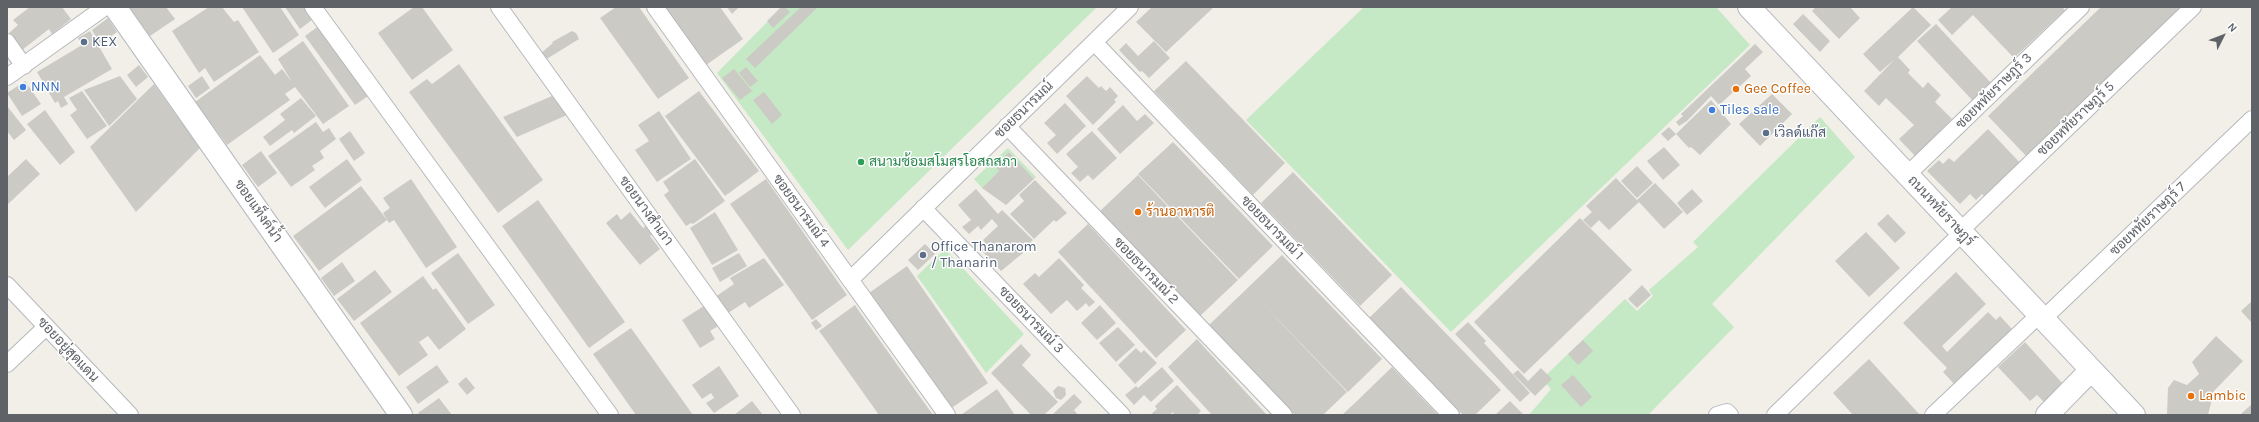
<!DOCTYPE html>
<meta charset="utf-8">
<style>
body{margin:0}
#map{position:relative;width:2259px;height:422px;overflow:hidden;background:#f1efe8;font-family:Karla,sans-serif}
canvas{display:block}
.frame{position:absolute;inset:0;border:8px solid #5f6368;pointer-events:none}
.north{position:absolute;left:2203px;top:16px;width:40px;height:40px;-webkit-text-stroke:3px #fff;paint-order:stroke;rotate:48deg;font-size:11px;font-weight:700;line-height:16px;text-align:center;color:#5f6368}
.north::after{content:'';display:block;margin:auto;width:14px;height:18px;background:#5f6368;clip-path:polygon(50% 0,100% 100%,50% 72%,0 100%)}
</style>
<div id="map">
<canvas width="2259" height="422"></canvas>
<div class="frame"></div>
<div class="north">N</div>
</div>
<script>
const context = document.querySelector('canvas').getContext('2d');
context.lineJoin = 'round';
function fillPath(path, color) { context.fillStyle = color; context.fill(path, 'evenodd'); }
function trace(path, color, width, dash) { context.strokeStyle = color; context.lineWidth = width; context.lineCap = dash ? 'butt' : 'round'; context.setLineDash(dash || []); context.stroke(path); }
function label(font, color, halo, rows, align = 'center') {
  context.font = font + ' Karla,Sarabun,sans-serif'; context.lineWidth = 3; context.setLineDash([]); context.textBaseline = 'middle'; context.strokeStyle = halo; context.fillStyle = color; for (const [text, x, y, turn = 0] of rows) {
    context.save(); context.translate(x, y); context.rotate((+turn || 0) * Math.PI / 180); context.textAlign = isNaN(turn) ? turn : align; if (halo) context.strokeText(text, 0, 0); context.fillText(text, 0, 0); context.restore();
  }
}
fillPath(new Path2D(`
 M782 7H1097L848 250 717 73Z
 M1364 7H1716L1750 45 1451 332 1246 120Z
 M1820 117 1855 157 1712 304 1734 327 1648 415H1529L1551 389 1542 379 1625 299 1637 311 1653 296 1649 290 1698 247 1693 242Z
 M1008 148 1036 177 1034 179 1009 152 995 165 999 171 982 188 974 179Z
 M945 249 1024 334 986 373 917 276Z`), '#c5e8c5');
fillPath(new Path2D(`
 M30 7H62L71 19 52 34 49 29 22 50 9 33 18 25 13 20Z
 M129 7H166L175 19 150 36Z
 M209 7H222L234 22 238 20 259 52 214 82 205 68 199 73 172 31Z
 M242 7H280L299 35 273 53Z
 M285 7H309L316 17 300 29Z
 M414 7H422L453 50 412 80 378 33Z
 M616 7H639L689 78 658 99 600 18Z
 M665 7H720L743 39 706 65Z
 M727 7H739L732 14Z
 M781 7H785L790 12 773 28 767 21Z
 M801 7H818L755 68 746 59Z
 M1152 7H1214L1166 52 1136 22Z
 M1816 7H1850L1860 18 1839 39 1812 11Z
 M1913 7 1931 25 1898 57 1910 70 1908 73 1923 88 1928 82 1941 95 1935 102 1952 119 1915 156 1899 139 1914 125 1886 98 1879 106 1864 91 1895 59 1880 72 1863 54Z
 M1952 7H2062L2065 10 2014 58 1973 15 1952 35 1938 20Z
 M2101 7H2189L2028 158 1988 116Z
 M1803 14 1830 41 1820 52 1793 24Z
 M108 18 117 32 100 44 92 30Z
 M1936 24 1992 84 1973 101 1917 41Z
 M320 25 371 94 355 105 305 36Z
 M90 31 112 69 64 97 68 104 61 108 58 101 55 103 37 72 82 45 78 38Z
 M572 31 576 33 579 39 545 60 541 53 553 43 552 42Z
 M303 41 349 106 323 124 295 87 285 94 290 100 227 145 195 102 260 55 275 75 282 69 292 82 278 59Z
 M1154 41 1170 58 1149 78 1142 71 1140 72 1119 50 1126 43 1138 56Z
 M1755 44 1763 52 1745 69 1751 76 1719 105 1711 96 1687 121 1679 126 1676 122 1683 116 1681 114Z
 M1186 61 1285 163 1253 195 1154 91Z
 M459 64 543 180 498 213 409 92 427 79 432 84Z
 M139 65 148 77 136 87 127 75Z
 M746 67 758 81 750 87 739 73Z
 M734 69 752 91 740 100 722 78Z
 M120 76 137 99 109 126 84 90Z
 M202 76 210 88 196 98 188 86Z
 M1087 76 1099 88 1101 86 1106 91 1110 87 1118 96 1114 100 1116 102 1093 125 1066 96Z
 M25 81 41 104 22 116 7 93Z
 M154 84 200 148 136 212 90 147Z
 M82 91 107 126 87 139 70 115 77 110 69 98Z
 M699 91 759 171 725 196 665 116Z
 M764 92 782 115 772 124 753 100Z
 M1772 94 1792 114 1760 146 1739 124Z
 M552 96 567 115 517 137 503 117Z
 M301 98 316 116 294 133 292 130 270 146 263 137 285 120 280 114Z
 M1711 100 1731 124 1700 155 1691 147 1689 148 1676 134 1668 141 1661 134 1669 127 1676 134Z
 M1065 103 1086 126 1057 154 1047 143 1056 135 1044 123Z
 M1123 105 1137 121 1145 114 1154 123 1120 154 1097 129Z
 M7 106 26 130 14 140 7 131Z
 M45 110 75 152 60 165 27 124Z
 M659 111 691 159 657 182 635 150 649 141 638 125Z
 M316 122 323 132 329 128 336 139 320 151 324 158 312 166 315 170 291 187 268 156Z
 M1988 129 2024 167 1989 201 1982 194 1976 200 1970 194 1960 204 1927 171 1939 160 1943 164 1949 158 1954 162Z
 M350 131 365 153 354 161 339 139Z
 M1092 131 1117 158 1093 180 1088 175 1080 182 1071 173 1078 167 1066 154Z
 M1173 142 1273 246 1239 279 1138 174Z
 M1664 147 1680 165 1663 180 1647 161Z
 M261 151 277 173 258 187 242 165Z
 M1009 152 1034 179 1006 205 982 188 999 171 994 165Z
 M26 159 40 174 7 205V177Z
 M347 159 362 180 325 208 309 187Z
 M695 159 725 201 693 224 691 223 686 226 664 195 669 191 663 182Z
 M1637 166 1653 183 1637 198 1621 181Z
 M1293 172 1392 275 1360 306 1261 203Z
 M1138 175 1238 280 1199 317 1099 212Z
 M1616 178 1637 200 1655 183 1683 212 1664 229 1639 202 1609 230 1599 220 1591 228 1583 220 1592 212 1586 206Z
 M411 179 457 247 426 268 394 220 389 223 383 213 390 208 383 198Z
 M766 179 847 295 812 320 730 204Z
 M1035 180 1067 213 1056 222 1054 220 1034 239 1010 214 1024 201 1019 195Z
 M361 186 387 220 319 271 293 236Z
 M976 189 998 214 1002 210 1033 240 1021 251 1023 253 1001 271 980 249 986 244 983 240 998 226 992 219 981 230 978 226 969 234 962 227 971 220 958 205Z
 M1692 189 1703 201 1687 215 1677 203Z
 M538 200 625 322 589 348 502 226Z
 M630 212 643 228 650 222 657 230 650 236 660 249 640 265 606 223 617 214 621 220Z
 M715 212 738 250 712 265 690 228Z
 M1888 214 1906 233 1895 243 1877 224Z
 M1580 218 1632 270 1524 374 1474 322Z
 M1088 224 1186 330 1156 358 1058 252Z
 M1866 232 1900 268 1869 297 1835 261Z
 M925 244 935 254 918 270 908 260Z
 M458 253 495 305 468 324 431 273Z
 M739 253 747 266 720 282 712 268Z
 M1282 255 1382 359 1348 392 1255 296 1347 392 1323 415H1295L1209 325Z
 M764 258 784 285 749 308 745 302 728 313 715 297 734 284 730 278Z
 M1059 258 1084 285 1081 288 1095 302 1089 307 1086 303 1077 311 1067 300 1051 314 1023 284 1035 273 1039 277Z
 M342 262 355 281 334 296 321 278Z
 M907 266 988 383 950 409 869 293Z
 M375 270 392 292 354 321 337 299Z
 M1956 272 1986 304 1942 346 1947 352 1988 312 1996 320 2000 316 2012 329 1955 385 1943 372 1947 368 1903 323Z
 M423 276 433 290 436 288 466 329 439 350 428 336 419 342 428 355 399 376 360 323Z
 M1642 285 1651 295 1637 308 1628 299Z
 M1401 287 1501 390 1475 415H1463L1369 318Z
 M2252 301V323L2241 311Z
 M707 304 720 325 710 331 715 339 700 348 682 320Z
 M855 305 861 314 933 415H879L825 339 819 331Z
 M1100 305 1116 323 1097 340 1081 323Z
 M816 319 822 326 816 330 811 323Z
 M1468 322 1486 341 1484 343 1530 393 1520 402 1455 334Z
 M1118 327 1135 345 1116 362 1099 343Z
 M631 328 693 415H636L593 354Z
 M2216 336 2243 361 2214 391 2208 415H2167L2168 388 2174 380 2187 385 2199 374 2192 362Z
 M1197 339 1204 347 1267 415H1212L1168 367Z
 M1583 340 1593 351 1578 365 1568 354Z
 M2025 342 2063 384 2044 402 2037 395 2030 401 1998 367Z
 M1021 344 1031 355 1022 365 1058 402 1044 415H1031L991 373Z
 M1136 348 1141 353 1144 350 1157 363 1135 384 1118 365Z
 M1869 359 1920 415H1853L1833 393Z
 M437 365 449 382 418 404 406 387Z
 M719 366 739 396 714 413 706 403 714 398 711 393 702 399 692 385Z
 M1162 367 1174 381 1151 402 1144 395 1134 405 1125 395 1136 386 1138 388Z
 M1392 367 1438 415H1342L1358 400Z
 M1541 368 1552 379 1535 396 1513 374 1518 370 1528 381Z
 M1573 375 1592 397 1581 407 1561 385Z
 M466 377 475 388 467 395 458 384Z
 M1177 385 1201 411 1197 415H1174L1173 412 1169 415H1150L1157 409 1155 406Z
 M1058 386 1065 388 1066 395 1061 400 1056 398 1053 391Z
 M997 389 1015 415H961Z
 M1074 394 1082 402 1074 410 1078 415H1052Z
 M439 398 452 415H420L418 413Z
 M752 401 763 415H734Z
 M1510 401 1524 415H1495Z
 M2252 404V415H2241L2242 413Z`), '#cccac5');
const street = new Path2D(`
 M313 7 610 415
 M499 7 792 415
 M655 7 947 415
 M7 42 24 66
 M1094 42 1451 415
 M7 77 105 7
 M1007 126 1284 415
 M1907 175 2081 7
 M923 208 1122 415
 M1960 231 2193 7
 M850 280 1130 7
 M7 285 130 415
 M2043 319 2252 119
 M7 364 46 327
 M1717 415 1727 412 1730 415
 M1775 415 1962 233
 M1933 415 2039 315`);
const secondary = new Path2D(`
 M115 7 401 415
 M1749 7 2134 415
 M2047 415 2091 370`);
trace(street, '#b5b8bc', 18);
trace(secondary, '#b6babf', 24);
trace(street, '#fff', 16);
trace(secondary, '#fff', 22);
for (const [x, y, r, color] of [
 [84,42,4,"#5c6f8a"],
 [23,87,4,"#3f7fe0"],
 [1736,89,4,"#e8710a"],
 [1712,110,4,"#3f7fe0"],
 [1766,133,4,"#5c6f8a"],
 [861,162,4,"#2e9e5b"],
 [1138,212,4,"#e8710a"],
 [923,255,4,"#5c6f8a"],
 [2191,396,4,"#e8710a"]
]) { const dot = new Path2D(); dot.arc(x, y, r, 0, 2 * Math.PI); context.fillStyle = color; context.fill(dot); trace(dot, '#fff', 1.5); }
label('14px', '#4e5e75', '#fff', [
 ["KEX",92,42],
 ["เวิลด์แก๊ส",1774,133],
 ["Office Thanarom",931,247],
 ["/ Thanarin",931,263]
], 'left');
label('14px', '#366cbe', '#fff', [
 ["NNN",31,87],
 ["Tiles sale",1720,110]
], 'left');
label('14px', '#c56008', '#fff', [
 ["Gee Coffee",1744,89],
 ["ร้านอาหารติ",1146,212],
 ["Lambic",2199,396]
], 'left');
label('14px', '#5f6368', '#fff', [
 ["ซอยหทัยราษฎร์ 3",1994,91,-45],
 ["ซอยธนารมณ์",1024,110,-44],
 ["ซอยหทัยราษฎร์ 5",2076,119,-44],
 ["ซอยแท็งค์น้ำ",258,211,55],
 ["ซอยนางสำเภา",646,211,54],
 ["ซอยธนารมณ์ 4",801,211,54],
 ["ถนนหทัยราษฎร์",1941,211,47],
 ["ซอยหทัยราษฎร์ 7",2148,219,-44],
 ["ซอยธนารมณ์ 1",1272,228,46],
 ["ซอยธนารมณ์ 2",1146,271,46],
 ["ซอยธนารมณ์ 3",1031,320,46],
 ["ซอยอยู่สุดแดน",68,350,47]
]);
label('14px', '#27864d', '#fff', [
 ["สนามซ้อมสโมสรโอสถสภา",869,162]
], 'left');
</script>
